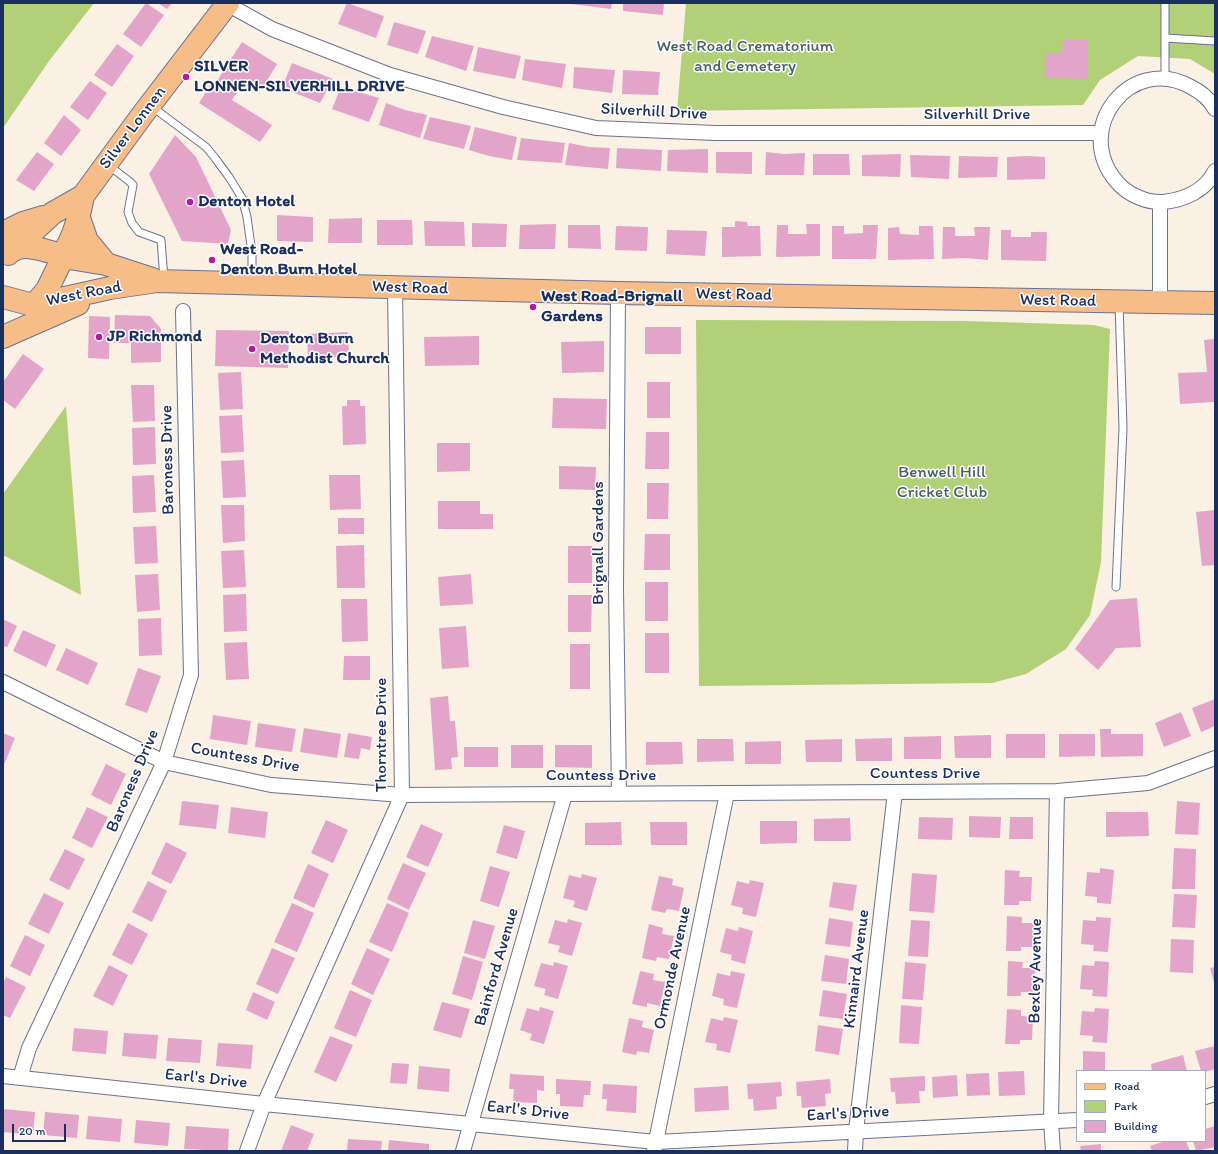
<!DOCTYPE html>
<style>
body{margin:0}
#map{position:relative;width:1218px;height:1154px;overflow:hidden;background:#fbf0e4;font-family:Itim,sans-serif}
canvas{display:block}
.frame{position:absolute;inset:0;border:4px solid #1b2f5e;pointer-events:none}
.legend{position:absolute;left:1076px;top:1070px;width:130px;height:72px;box-sizing:border-box;background:#fff;border:1px solid #a4acbf;margin:0;padding:5px 7px;list-style:none;font-size:12px;color:#1b2f5e}
.legend li{display:flex;align-items:center;gap:8px;height:20px}
.legend b{width:20px;border:1px solid #a4acbf}
.scale{position:absolute;left:12px;top:1124px;width:54px;height:18px;box-sizing:border-box;border:2px solid #1b2f5e;border-top:0;padding-left:5px;font-size:12px;line-height:14px;white-space:nowrap;color:#1b2f5e;-webkit-text-stroke:3px #fff;paint-order:stroke}
</style>
<div id="map">
<canvas width="1218" height="1154"></canvas>
<div class="frame"></div>
<ul class="legend">
<li><b style="height:5px;background:#f7bd88"></b>Road</li>
<li><b style="height:11px;background:#b2d077"></b>Park</li>
<li><b style="height:11px;background:#e2a5c9"></b>Building</li>
</ul>
<div class="scale">20 m</div>
</div>
<script>
const context = document.querySelector('canvas').getContext('2d');
context.lineJoin = 'round';
function fillPath(path, color) { context.fillStyle = color; context.fill(path, 'evenodd'); }
function trace(path, color, width, dash) { context.strokeStyle = color; context.lineWidth = width; context.lineCap = dash ? 'butt' : 'round'; context.setLineDash(dash || []); context.stroke(path); }
function label(font, color, halo, rows, align = 'center') {
  context.font = font + ' Itim,sans-serif'; context.lineWidth = 3; context.setLineDash([]); context.textBaseline = 'middle'; context.strokeStyle = halo; context.fillStyle = color; for (const [text, x, y, turn = 0] of rows) {
    context.save(); context.translate(x, y); context.rotate((+turn || 0) * Math.PI / 180); context.textAlign = isNaN(turn) ? turn : align; if (halo) context.strokeText(text, 0, 0); context.fillText(text, 0, 0); context.restore();
  }
}
fillPath(new Path2D(`
 M3 3H94L49 61 3 128Z
 M686 3H1215V74L1190 59 1138 56 1100 80 1083 105 677 111Z
 M696 320 966 321 1094 325 1110 329 1101 562 1090 615 1066 649 1026 674 992 683 699 686Z
 M66 406 81 595 3 555V494Z`), '#b2d077');
fillPath(new Path2D(`
 M146 3 164 15 141 47 123 34Z
 M158 3H172L167 9Z
 M347 3 384 16 376 38 338 24Z
 M571 3H612L611 9 571 4Z
 M623 3H664L663 15 623 11Z
 M394 22 426 31 418 54 387 45Z
 M432 36 474 46 466 71 425 57Z
 M1063 40H1088V79L1045 78V53H1062Z
 M242 42 277 64 262 89 246 79 232 100 272 125 260 142 199 103 210 85 213 87Z
 M117 44 134 56 112 87 94 75Z
 M478 47 521 56 515 79 473 71Z
 M525 59 566 64 562 88 522 80Z
 M292 63 333 79 320 103 282 88Z
 M574 67 615 70 612 93 573 88Z
 M623 70 660 72 658 95 622 94Z
 M90 81 107 93 88 120 70 107Z
 M341 87 379 98 369 122 332 109Z
 M386 103 405 110 427 115 420 138 379 125Z
 M64 115 81 130 61 156 44 143Z
 M430 117 471 126 464 149 423 139Z
 M475 127 517 137 512 160 489 156 469 150Z
 M175 135 196 157 231 230 228 244 182 241 149 174Z
 M521 138 565 143 562 163 517 160Z
 M569 143 589 147 610 148 608 169 565 165Z
 M617 148 662 150 661 171 616 168Z
 M708 149V173L667 171 668 150Z
 M37 152 54 164 34 191 16 180Z
 M716 152H752V174L716 173Z
 M766 152 784 154 805 153 804 175H765Z
 M813 154H849L850 175H813Z
 M901 154 900 177 862 176V155Z
 M910 155 950 156 949 179 911 177Z
 M959 156 998 157 997 177 958 178Z
 M1027 156 1045 157V179L1007 180V157Z
 M277 215 313 217V242L277 241Z
 M362 218V243H328L329 219Z
 M377 220H412L413 245H377Z
 M424 221 464 222 465 246H425Z
 M735 221 747 222 748 226H760L761 256 722 257V227H735Z
 M472 223 507 224 506 247H472Z
 M556 224 555 249H519L520 225Z
 M806 224H820V256L776 257 777 225H788V234H807Z
 M568 225H600L601 249 568 248Z
 M863 225H878L876 259H832V226H844V234L863 233Z
 M616 226 648 227 647 251 615 250Z
 M919 226H933L934 259 888 260V228L899 227 900 234 919 235Z
 M943 227H955V236H975L974 227H990L988 260 965 258 942 259Z
 M667 230 707 231 705 256 666 254Z
 M1001 230H1011V237H1031V232H1047L1046 261 1001 260Z
 M115 315 150 316 161 329V362L131 363V343H114Z
 M89 316 110 317 109 359 88 358Z
 M645 327H681V354H645Z
 M216 330 289 331 288 368 215 366Z
 M348 332 349 357 308 358 307 334Z
 M479 336V365L425 366 424 337Z
 M1215 339 1214 402 1180 404 1178 373 1207 372 1204 340Z
 M604 341V372L562 373 561 342Z
 M23 354 44 369 15 409 3 400V382Z
 M241 372 243 409 220 410 218 373Z
 M647 382H670V418H647Z
 M131 385H154L155 421 133 422Z
 M553 398 607 399 606 429 552 428Z
 M347 400H360V406H365L366 444 343 445 342 406H347Z
 M242 415 244 452 221 453 219 416Z
 M155 427 156 464 133 465 132 428Z
 M646 432H669V469H645Z
 M437 443H470V471L437 472Z
 M244 460 246 497 223 498 221 461Z
 M559 466 596 467 595 490 559 489Z
 M154 475 156 512 133 513 132 476Z
 M329 475H360L361 509 330 510Z
 M647 483H669L668 519H647Z
 M438 501H480V514H493V529H438Z
 M221 505H244L245 541 223 543Z
 M1215 510V565L1202 566 1196 512Z
 M338 518H364V534H338Z
 M156 526 158 563 135 564 133 527Z
 M645 534H670V570H644Z
 M364 545 365 588H337L336 546Z
 M568 546H592V583H568Z
 M244 550 246 587 223 588 221 551Z
 M158 574 160 610 137 612 135 575Z
 M471 574 473 604 440 606 438 577Z
 M645 582H668V621H645Z
 M246 594 247 631 224 632 223 595Z
 M568 595H592L591 632H568Z
 M1137 598 1141 647 1116 648 1098 670 1075 649 1110 600Z
 M341 599H367L368 641 342 642Z
 M161 618 162 655 139 656 138 619Z
 M3 619 17 626 7 647 3 646Z
 M466 626 469 667 442 669 439 628Z
 M23 630 56 645 46 667 13 651Z
 M645 633H669V673H645Z
 M247 642 249 679 226 680 224 643Z
 M570 644H590V689H570Z
 M66 648 98 663 88 685 56 670Z
 M344 656H370V680H343Z
 M138 668 161 676 147 713 125 705Z
 M448 696 450 721H455L458 757 451 758 452 769 435 770 430 698Z
 M1215 699V726L1201 732 1192 708Z
 M1181 712 1191 736 1164 747 1155 723Z
 M213 715 251 721 247 745 210 739Z
 M258 723 296 729 292 752 255 747Z
 M304 728 341 734 337 758 300 752Z
 M1100 729H1111V734H1143V756L1101 757Z
 M3 733 15 738 3 767Z
 M348 733 372 737 370 750 361 748 359 759 344 757Z
 M1006 734H1045V758H1006Z
 M1059 734H1095V756L1059 757Z
 M991 735V758H955L954 736Z
 M941 736V759H904V737Z
 M892 738V761H856L855 739Z
 M697 739H733L734 761 697 762Z
 M842 739V762H806L805 740Z
 M781 741V764H745V742Z
 M646 742H682L683 764 646 765Z
 M511 745H543V768H511Z
 M555 745H592V768L555 767Z
 M464 747H498V767H464Z
 M106 764 126 774 111 805 91 795Z
 M182 801 219 805 216 829 179 825Z
 M1177 801 1200 803 1198 835 1175 834Z
 M87 807 108 817 92 848 72 838Z
 M231 807 268 812 265 838 228 833Z
 M1106 812H1148L1149 836 1106 837Z
 M969 816 1001 817 1000 838 969 837Z
 M919 817 953 818 952 840 918 839Z
 M1010 817H1033V839H1009Z
 M850 818 851 841H814V819Z
 M326 820 348 830 333 863 311 853Z
 M760 821H797V843L760 844Z
 M621 822 622 845H585V823Z
 M650 822H687V845H651Z
 M421 824 443 834 428 867 406 857Z
 M504 825 525 831 517 859 496 853Z
 M166 842 187 853 171 884 151 874Z
 M1174 848 1196 849 1195 889H1172Z
 M65 849 85 859 69 890 49 880Z
 M403 863 426 873 409 910 387 899Z
 M308 864 329 874 314 908 293 898Z
 M490 866 510 872 499 907 480 901Z
 M1100 868 1114 870 1111 904 1097 903V897L1085 896 1087 872 1100 873Z
 M1005 870 1020 871 1019 877H1032L1031 901H1019V905H1004Z
 M912 873 937 875 934 913 909 911Z
 M582 874 597 878 587 911 573 907 575 901 563 898 569 875 581 878Z
 M659 876 673 879 672 885 684 888 679 911 667 909 665 913 651 910Z
 M750 880 764 883 756 917 742 914 743 908 731 905 737 881 749 884Z
 M148 881 167 891 152 922 132 912Z
 M833 882 857 885 853 911 829 907Z
 M44 893 64 903 49 934 28 924Z
 M1174 894 1197 895 1195 928 1172 927Z
 M292 903 314 913 297 952 274 942Z
 M387 903 409 913 392 952 369 942Z
 M1007 916 1022 917V923H1034L1033 947H1021V951H1006Z
 M1096 917 1111 918 1108 952 1093 951 1094 945 1081 944 1083 920 1096 921Z
 M829 918 853 922 850 947 825 944Z
 M568 919 582 923 572 956 558 952 560 946 548 943 555 920 567 923Z
 M473 920 495 926 485 959 464 953Z
 M911 920 930 921 928 957 908 956Z
 M128 923 148 934 132 965 112 955Z
 M649 924 663 928 662 934 674 936 669 959 657 957 656 961 642 958Z
 M739 927 753 931 745 964 731 960 732 955 720 952 726 928 738 931Z
 M25 935 45 945 30 976 10 966Z
 M1171 939 1194 940 1193 973 1170 972Z
 M272 948 295 958 278 994 256 984Z
 M367 948 390 959 373 995 351 984Z
 M825 955 849 959 846 984 821 981Z
 M463 956 483 962 472 1000 452 994Z
 M1008 961 1023 962 1022 968H1035L1034 992H1021V996H1007Z
 M1095 961 1109 962 1107 997 1092 996 1093 990 1080 989 1082 965 1094 966Z
 M554 962 568 966 558 999 544 995 546 989 534 986 541 963 553 966Z
 M905 962 926 964 923 1000 902 999Z
 M109 965 128 975 113 1006 93 996Z
 M1215 967V986L1210 968Z
 M640 971 654 974 653 980 665 982 660 1006 647 1003V1007L632 1004Z
 M731 971 745 974 737 1008 723 1005 724 999 712 996 717 973 730 976Z
 M6 977 26 987 10 1018 3 1015V983Z
 M350 990 372 1000 356 1037 334 1028Z
 M823 990 847 994 843 1019 819 1016Z
 M253 992 275 1002 267 1020 246 1010Z
 M442 1002 470 1009 461 1038 433 1030Z
 M901 1005 922 1007 919 1044 899 1043Z
 M540 1007 554 1011 544 1044 530 1040 532 1034 520 1030 527 1008 539 1011Z
 M1095 1008 1109 1009 1107 1043 1092 1042 1093 1036 1080 1035 1082 1011 1094 1012Z
 M1007 1009 1021 1010V1016L1033 1017 1032 1040H1020V1044H1005Z
 M724 1017 738 1020 730 1053 716 1050 717 1044 705 1042 711 1018 723 1021Z
 M629 1018 643 1021 642 1027 654 1030 649 1053 637 1051 636 1055 622 1052Z
 M818 1025 843 1029 839 1055 815 1051Z
 M74 1028 108 1031 106 1054 72 1051Z
 M124 1033 158 1035 156 1059 122 1056Z
 M330 1036 353 1045 336 1082 314 1072Z
 M168 1038 202 1040 200 1063 166 1061Z
 M218 1043 253 1045 251 1069 216 1066Z
 M1215 1046V1069L1205 1072 1201 1071 1195 1051Z
 M1083 1051 1105 1052V1071H1083Z
 M1183 1055 1187 1071H1152L1151 1064Z
 M392 1063 409 1064 407 1084 390 1083Z
 M419 1066 450 1069 449 1092 417 1089Z
 M1024 1071 1025 1095 999 1096 998 1072Z
 M989 1073 990 1095 967 1096 966 1074Z
 M510 1074 544 1076V1091L537 1090V1103L513 1102 514 1089H509Z
 M957 1075 958 1096 933 1098 932 1077Z
 M925 1076V1091H919L920 1103 896 1104 895 1092H891L890 1078Z
 M556 1079 591 1081 590 1095H584L583 1107 560 1106V1094H556Z
 M830 1079 831 1093 825 1094 826 1106 802 1108 801 1096H797L796 1082Z
 M781 1082 782 1096 776 1097 777 1109 754 1111 753 1099H748L747 1084Z
 M603 1084 637 1086 636 1113 606 1111 607 1099H602Z
 M728 1086 729 1110 695 1112 694 1088Z
 M3 1109 35 1112 33 1135 3 1132Z
 M45 1112 79 1115 77 1138 43 1135Z
 M88 1116 122 1119 120 1142 86 1139Z
 M136 1120 170 1123 168 1146 134 1143Z
 M291 1125 314 1134 307 1151H281Z
 M186 1126 229 1129 228 1151 184 1149Z
 M1215 1126V1147L1196 1151 1193 1141H1205V1129Z
 M348 1139 382 1141 381 1151H347Z
 M389 1140 429 1144V1151H388Z
 M1165 1141H1186L1190 1151H1152L1150 1146Z
 M1101 1144V1151H1081L1080 1146Z`), '#e2a5c9');
const lane = new Path2D(`
 M1165 38 1215 41
 M1165 79V3
 M151 106 206 147 215 158 229 177 242 198 247 217 252 253V282
 M108 165 129 181 133 185 128 212 132 223 139 232 161 240 164 279
 M1116 587 1123 428 1119 303`);
const street = new Path2D(`
 M227 4 272 29 390 75 503 107 596 128 715 133H1100
 M1215 109C1210 100 1201 92 1191 87 1131 53 1071 129 1117 182 1127 194 1146 203 1163 202 1184 200 1205 191 1215 171
 M618 293 616 589 619 794
 M1160 302V202
 M3 682 164 762 271 785 402 795 1057 791 1148 783 1215 758
 M3 1076 264 1104 656 1142 1077 1120
 M20 1078 29 1048 164 762 191 675 183 311
 M1205 1097 1215 1094
 M247 1151 264 1104 402 795 395 287
 M463 1151 565 794
 M654 1151 727 793
 M855 1151 856 1131 895 792
 M1053 1151 1051 1121 1057 791`);
const primary = new Path2D(`
 M79 218 87 241 106 264
 M3 233 23 223 43 217
 M14 249 53 213 83 196 143 114 228 3
 M8 254C22 240 45 251 62 255
 M62 255C74 238 79 217 83 196
 M63 257 106 264 152 279
 M3 297 33 305 110 288 157 281 618 293 1215 303
 M35 304 47 290 63 257 62 255
 M3 337 78 304`);
trace(lane, '#69738d', 9);
trace(street, '#69738d', 16);
trace(primary, '#69738d', 24);
trace(lane, '#fff', 7);
trace(street, '#fff', 14);
trace(primary, '#f7bd88', 22);
for (const [x, y, r, color] of [
 [186,77,4,"#b5179e"],
 [190,202,4,"#b5179e"],
 [212,260,4,"#b5179e"],
 [533,307,4,"#b5179e"],
 [99,337,4,"#b5179e"],
 [252,349,4,"#b5179e"]
]) { const dot = new Path2D(); dot.arc(x, y, r, 0, 2 * Math.PI); context.fillStyle = color; context.fill(dot); trace(dot, '#fff', 1.5); }
label('17px', '#485f66', '#fff', [
 ["West Road Crematorium",745,47],
 ["and Cemetery",745,67],
 ["Benwell Hill",942,473],
 ["Cricket Club",942,493]
]);
label('bold 17px', '#1b2f5e', '#fff', [
 ["SILVER",194,67],
 ["LONNEN-SILVERHILL DRIVE",194,87],
 ["Denton Hotel",198,202],
 ["West Road-",220,250],
 ["Denton Burn Hotel",220,270],
 ["West Road-Brignall",541,297],
 ["Gardens",541,317],
 ["JP Richmond",107,337],
 ["Denton Burn",260,339],
 ["Methodist Church",260,359]
], 'left');
label('17px', '#1b2f5e', '#fff', [
 ["Silverhill Drive",654,112,3],
 ["Silverhill Drive",977,115],
 ["Silver Lonnen",133,128,-53],
 ["West Road",410,288,2],
 ["West Road",84,294,-11],
 ["West Road",734,295,1],
 ["West Road",1058,301,1],
 ["Baroness Drive",168,460,-91],
 ["Brignall Gardens",599,543,-90],
 ["Thorntree Drive",382,735,-90],
 ["Countess Drive",245,758,10],
 ["Countess Drive",925,774],
 ["Countess Drive",601,776],
 ["Baroness Drive",133,781,-67],
 ["Bainford Avenue",497,967,-74],
 ["Ormonde Avenue",673,968,-78],
 ["Kinnaird Avenue",857,969,-83],
 ["Bexley Avenue",1036,971,-89],
 ["Earl's Drive",206,1079,6],
 ["Earl's Drive",528,1111,6],
 ["Earl's Drive",848,1114,-3]
]);
</script>
